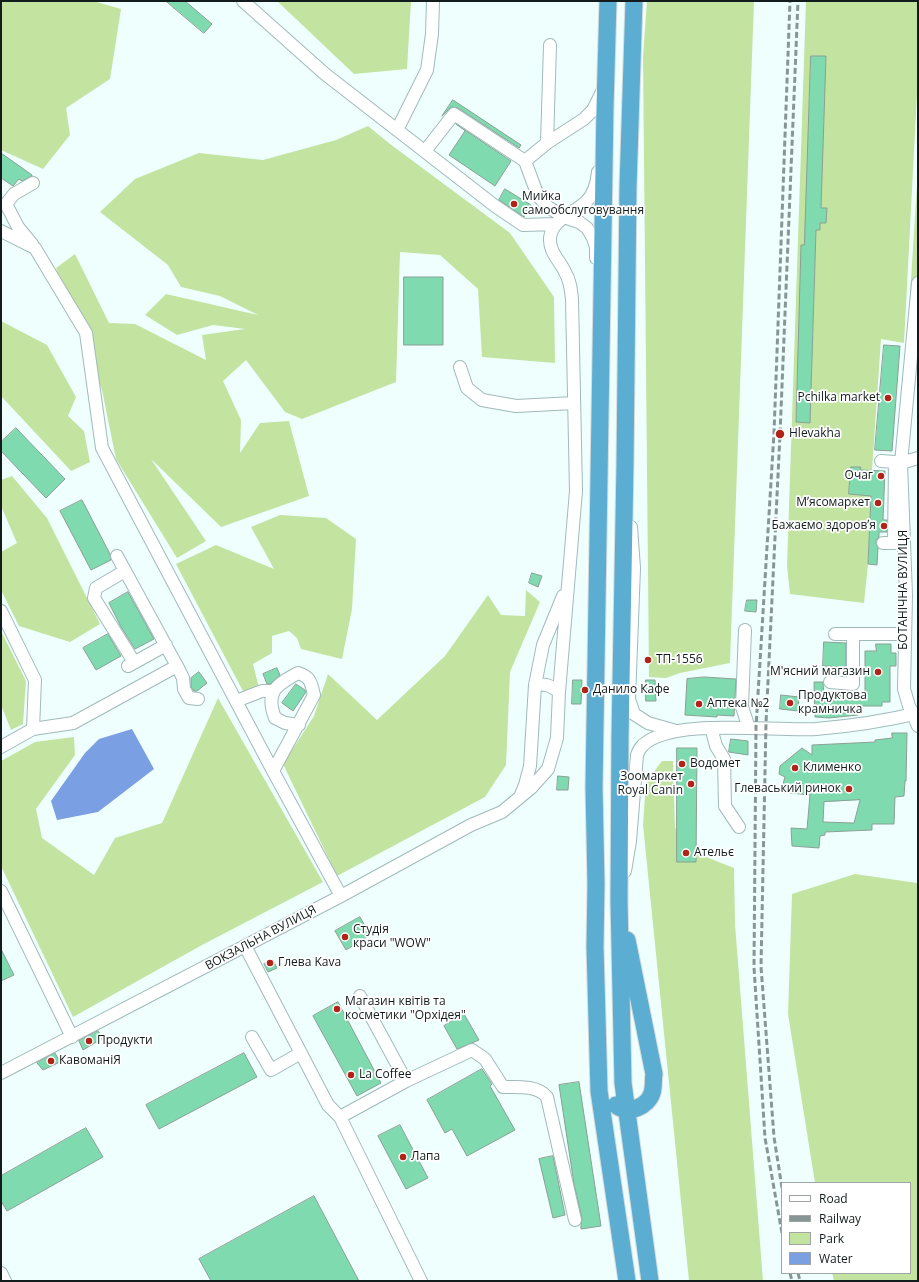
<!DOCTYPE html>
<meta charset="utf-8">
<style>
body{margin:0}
#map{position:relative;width:919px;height:1282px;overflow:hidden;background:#eefffe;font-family:"Open Sans",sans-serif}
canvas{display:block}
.frame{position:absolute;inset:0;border:2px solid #131c1c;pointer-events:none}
.legend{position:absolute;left:781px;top:1182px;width:130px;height:92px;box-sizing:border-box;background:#fff;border:1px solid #a1a4a4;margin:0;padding:5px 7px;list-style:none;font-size:12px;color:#131c1c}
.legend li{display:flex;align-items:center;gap:8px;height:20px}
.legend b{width:20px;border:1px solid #a1a4a4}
</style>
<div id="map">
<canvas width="919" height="1282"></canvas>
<div class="frame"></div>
<ul class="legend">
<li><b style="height:5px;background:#fff"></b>Road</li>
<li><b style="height:5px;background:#889595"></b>Railway</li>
<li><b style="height:11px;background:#c3e4a1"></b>Park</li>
<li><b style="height:11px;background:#7a9fe2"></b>Water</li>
</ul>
</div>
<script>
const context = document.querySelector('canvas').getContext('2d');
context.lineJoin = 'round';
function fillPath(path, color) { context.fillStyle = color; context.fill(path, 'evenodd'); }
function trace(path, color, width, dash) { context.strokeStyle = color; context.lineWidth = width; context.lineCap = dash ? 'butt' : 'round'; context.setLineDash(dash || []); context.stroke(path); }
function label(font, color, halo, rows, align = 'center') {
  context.font = font + ' "Open Sans",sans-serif'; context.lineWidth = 3.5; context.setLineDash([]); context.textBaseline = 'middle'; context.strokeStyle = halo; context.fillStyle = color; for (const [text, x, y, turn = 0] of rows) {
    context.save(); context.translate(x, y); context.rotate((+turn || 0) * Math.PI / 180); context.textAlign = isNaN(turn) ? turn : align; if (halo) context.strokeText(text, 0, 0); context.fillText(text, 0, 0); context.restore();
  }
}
fillPath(new Path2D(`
 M1 1H93L121 9 110 79 66 108 70 135 43 169 1 150Z
 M277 1H411L407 69 354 74Z
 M647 1H754L730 663 680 673 666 678 649 677 643 57Z
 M806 1H918V75L904 343 881 339 872 470 868 564 864 603 790 594 787 566Z
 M368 126 390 144 510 233 554 297 555 363 482 357 478 289 440 255 400 252 396 382 302 419 285 412 246 360 223 381 241 420 240 453 260 423 289 421 309 496 221 527 151 459 206 541 177 558 116 459 102 390 56 268 75 254 109 323 135 324 206 360 202 335 245 329 213 325 177 335 145 315 166 294 258 315 220 296 181 287 168 265 100 212 135 179 199 153 263 160 336 140Z
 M918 169V349L914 344 907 343Z
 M1 321 47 345 76 397 68 416 84 431 90 462 71 471 1 396Z
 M12 476 47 518 100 624 70 642 19 626 1 590V552L17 543 1 506V480Z
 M280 515 326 518 356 539 352 609 342 659 301 649 297 638 289 631 272 636V653L253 664 259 688 244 693 176 564 216 545 274 569 251 527Z
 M526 590 540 602 510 672 506 765 485 797 337 876 283 764 314 716 328 674 377 720 445 656 488 595 501 615 525 616Z
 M1 631 26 681 23 724 11 730 1 705Z
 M218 698 323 882 202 945 73 1017 1 866V761L35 742 74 737 75 755 36 809 42 838 94 875 115 838 162 823Z
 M662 761H673L675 827 683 848 734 868 735 924 763 1281H689L643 825 646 782Z
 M855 874 917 883 918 1281H834L832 1273H910V1183H815L788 1014 792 894Z`), '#c3e4a1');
fillPath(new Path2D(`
 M132 729 154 769 98 812 57 820 51 801 85 753 99 739Z`), '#7a9fe2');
const building = new Path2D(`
 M166 1H185L212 24 204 33Z
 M811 56H826L821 208H827L826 223H820V230H816L810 423 796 422 801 245H804Z
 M453 100 521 145 519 148 458 108 451 107 442 116Z
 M456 124 511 161 495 186 449 155 465 131Z
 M1 153 32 175V176L22 181 19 179 13 186 1 178Z
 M505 189 531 205 524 217 499 200Z
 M404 277H443V345H404Z
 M884 345 900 346 892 451 875 450Z
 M16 428 65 479 46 498 1 451V442Z
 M851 467H861L860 470 885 471 883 520H887V532H879V537L876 540V543L878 548 877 565 868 564 871 496 849 494Z
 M82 500 110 554 111 560 91 570 60 511Z
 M532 573 542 576 538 587 529 583Z
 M128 592 154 639 135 649 121 627 109 603Z
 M747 600H757L756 612 745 611Z
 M108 634 121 656 96 670 83 648Z
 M824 642 846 643V667L823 666Z
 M876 644H891V653H896V666H890V702H882V706H857L858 715 829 718 815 717 814 682H823L824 697 865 693V651H876Z
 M277 668 280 675 270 684H267L263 674Z
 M199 672 207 683 197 691H194L191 687V678Z
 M704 677 736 679 734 716 717 715V717L685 715 687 679Z
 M573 680H582L581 704H572Z
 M646 680H655L656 701H646Z
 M296 684 305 690 306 692 293 711 282 703Z
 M781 695 799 697 798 711 780 709Z
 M892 733H907L906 781H905L904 796 895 797 894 824H872V830L825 832V835L820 836 819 848 792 846 791 828 807 829 810 795 790 793V785L783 784 785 777 779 774 780 766 802 748 812 755V745L875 742V740L892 738ZM860 800 854 823 823 822 824 802Z
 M731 739 748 741V755L729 752Z
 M677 748H697L696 862H677Z
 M558 776 569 777 568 790H557Z
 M360 917 370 935 346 950 335 931Z
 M1 949 14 975 1 981Z
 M273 960 277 968 268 972 264 964Z
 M338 1002 381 1083 357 1096 313 1016Z
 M464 1014 479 1040 457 1049 444 1026Z
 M98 1031 103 1038 83 1050 79 1041Z
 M55 1053 60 1062 43 1070 37 1063Z
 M244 1053 257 1077 159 1129 146 1105Z
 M482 1069 492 1084 490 1086 515 1130 467 1156 452 1129 445 1133 427 1100Z
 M579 1082 601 1226 581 1229V1225L582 1218 574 1184 559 1085Z
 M400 1125 428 1178 406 1189 378 1136Z
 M86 1128 103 1157 7 1211 1 1201V1176Z
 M553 1156 565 1215 553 1218 539 1159Z
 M314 1196 359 1281H211L199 1259Z`);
fillPath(building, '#7fdaaf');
trace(building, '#8ba095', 1);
const minor = new Path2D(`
 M243 1 325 74 495 206 523 225 556 224
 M397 130 427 70 432 34 433 1
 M547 143 550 45
 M425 151 454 114 525 161 538 196 548 207 564 217 579 222 587 228 593 238 596 247V258
 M525 161 547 143 584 119 593 110 603 90
 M1 231 35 248 86 333 102 448 273 771
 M32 244 18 227 6 204 14 194 33 183
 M918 283 901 463 906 595 904 689 909 706 918 726
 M460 367 467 388 482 400 516 406 574 403
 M881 461 895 462 894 543H883
 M901 463 918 458
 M631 527 634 568 629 699 634 714 648 723 676 731
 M125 571 96 588 94 598 134 662
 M1 611 35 680 33 729
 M745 630 742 707 747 722V728
 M835 634H904
 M128 666 166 645
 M177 666 183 678 184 689 189 698 198 699
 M830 682 853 684V634
 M535 685C546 683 551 686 559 692
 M236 701 262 691H274
 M299 725 285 723 275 718C265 692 276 685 298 673 311 677 311 683 314 695L273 771 341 896
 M714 728 713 735 716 746 724 759 725 806 739 827
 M1 747 33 729 73 723 177 666 117 556
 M520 797 525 785 530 766 535 685 543 645 563 596
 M625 871 630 841 637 755C638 752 640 748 643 745 673 717 775 732 816 729 850 726 885 721 918 713
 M1 891 72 1037
 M245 946 328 1105 340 1117 421 1281
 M360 996 406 1081
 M252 1037 271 1070 301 1053
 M1 1073 341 896 471 825 502 812 531 788 548 769 557 738 559 692 576 491 572 299C571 289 570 280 565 272 560 261 549 252 550 238 552 219 573 214 586 202 594 194 597 183 598 172
 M340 1117 406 1081 472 1050 485 1059 503 1087C517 1087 537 1085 547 1097L575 1220
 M1 1273 5 1281`);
const highway = new Path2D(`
 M608 1 605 107 594 787 596 884 595 947 599 1091 627 1281
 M634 1 628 187 625 465 620 737 619 901 623 1083 650 1281
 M616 1105C628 1116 648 1106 652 1093 654 1087 653 1079 654 1074L627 940`);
trace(minor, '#a0baba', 14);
trace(highway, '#d9dbdb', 19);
trace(minor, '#fff', 12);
trace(highway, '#5badd2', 17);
trace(new Path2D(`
 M782 1188 774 1137 761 967 766 723 780 434 798 1
 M782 1233 765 1138 754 967 756 727 774 433 790 1
 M790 1273 792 1281
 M798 1273 800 1281`), '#889595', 3, [6, 3]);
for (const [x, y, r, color] of [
 [514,204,4,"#b12218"],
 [888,398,4,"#b12218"],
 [780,434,5,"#b12218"],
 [881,476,4,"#b12218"],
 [878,503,4,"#b12218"],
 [884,526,4,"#b12218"],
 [648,660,4,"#b12218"],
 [878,672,4,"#b12218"],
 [585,690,4,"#b12218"],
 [790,703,4,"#b12218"],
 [699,704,4,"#b12218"],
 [682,764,4,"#b12218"],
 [795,768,4,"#b12218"],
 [691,784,4,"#b12218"],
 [849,789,4,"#b12218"],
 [686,853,4,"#b12218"],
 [345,937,4,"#b12218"],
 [270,963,4,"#b12218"],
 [337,1009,4,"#b12218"],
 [89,1041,4,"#b12218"],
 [51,1061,4,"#b12218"],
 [351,1075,4,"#b12218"],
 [403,1157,4,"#b12218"]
]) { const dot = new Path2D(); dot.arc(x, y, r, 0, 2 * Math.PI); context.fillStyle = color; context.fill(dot); trace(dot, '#fff', 1.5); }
label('12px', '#131c1c', '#fff', [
 ["Мийка",522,197],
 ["самообслуговування",522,211],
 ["Pchilka market",880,398,"right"],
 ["Hlevakha",789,434],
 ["Очаг",873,476,"right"],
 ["Мʼясомаркет",870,503,"right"],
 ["Бажаємо здоровʼя",876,526,"right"],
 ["ТП-1556",656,660],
 ["М'ясний магазин",870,672,"right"],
 ["Данило Кафе",593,690],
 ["Продуктова",798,696],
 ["крамничка",798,710],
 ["Аптека №2",707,704],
 ["Водомет",690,764],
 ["Клименко",803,768],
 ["Зоомаркет",683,777,"right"],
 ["Royal Canin",683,791,"right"],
 ["Глеваський ринок",841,789,"right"],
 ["Ательє",694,853],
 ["Студія",353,930],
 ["краси \"WOW\"",353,944],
 ["Глева Kava",278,963],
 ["Магазин квітів та",345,1002],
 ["косметики \"Орхідея\"",345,1016],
 ["Продукти",97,1041],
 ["КавоманіЯ",59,1061],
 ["La Coffee",359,1075],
 ["Лапа",411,1157]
], 'left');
label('12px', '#131c1c', '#fff', [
 ["БОТАНІЧНА ВУЛИЦЯ",904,590,-90],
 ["ВОКЗАЛЬНА ВУЛИЦЯ",261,938,-28]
]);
</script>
